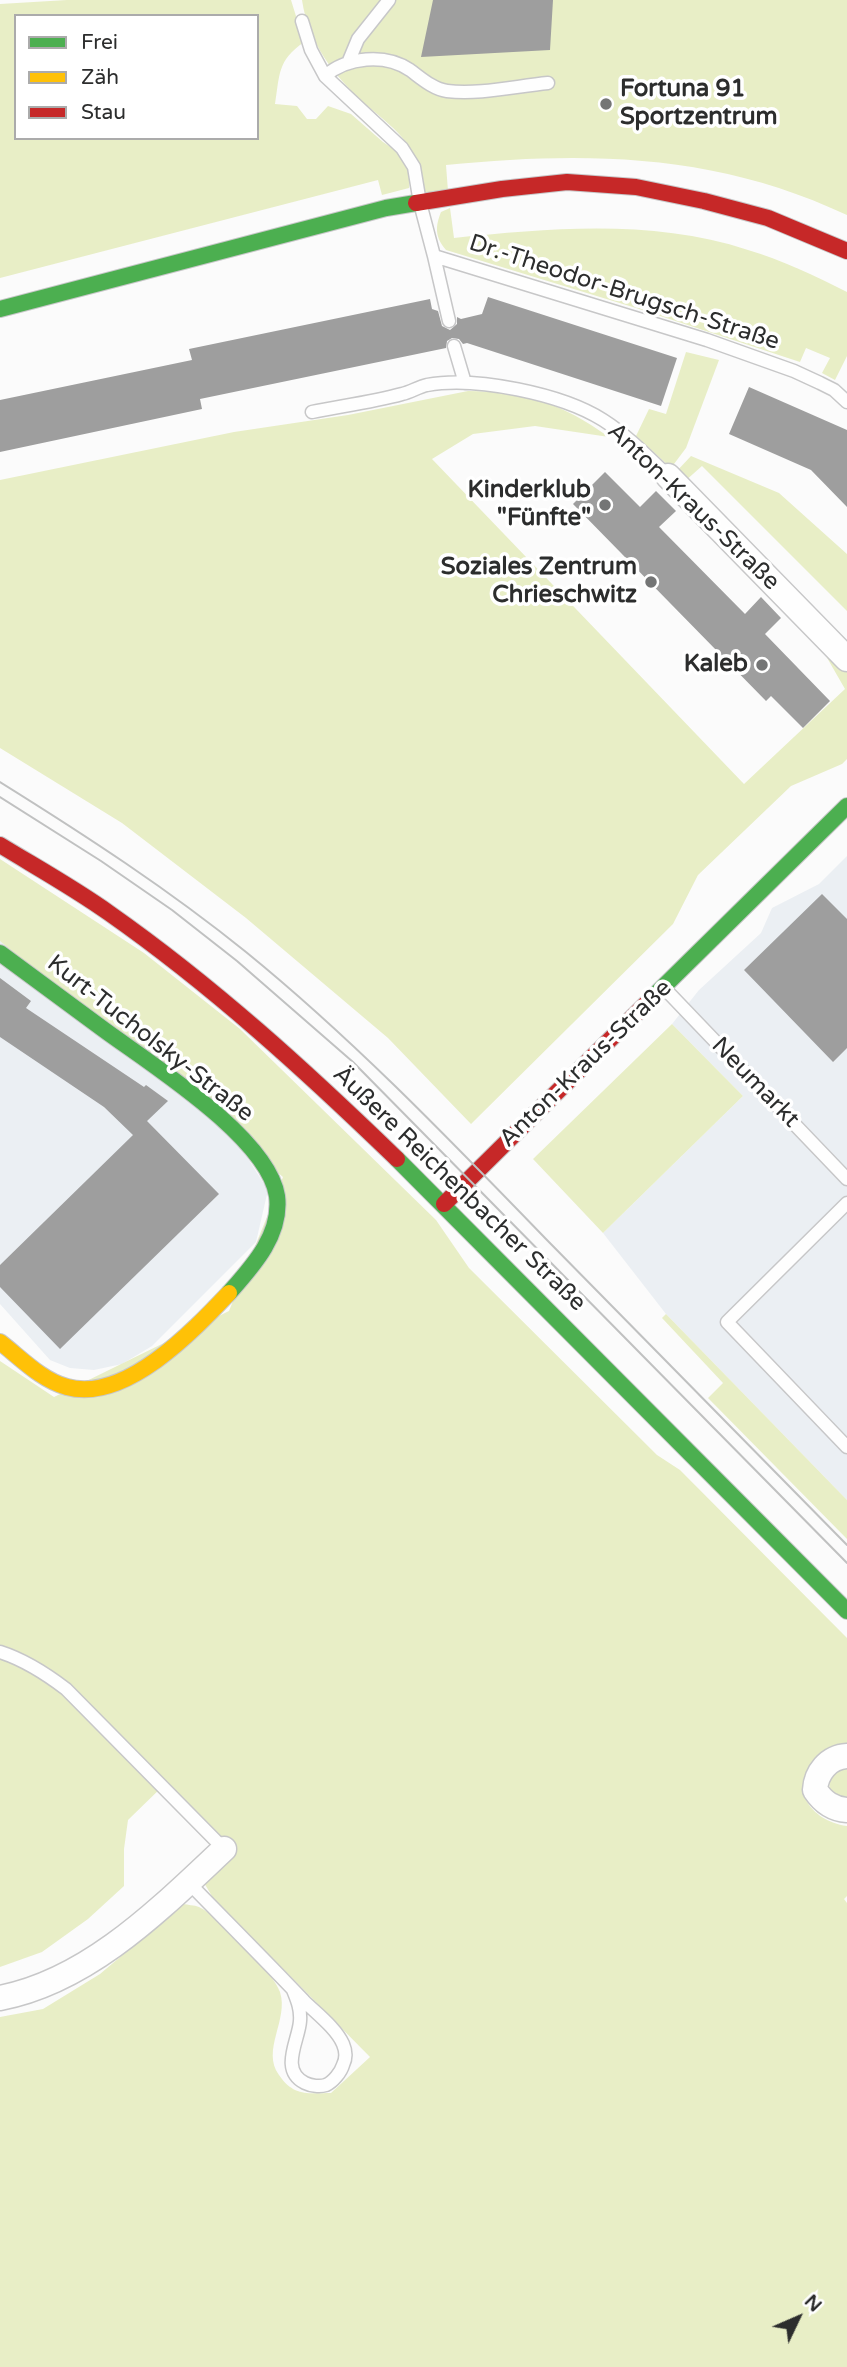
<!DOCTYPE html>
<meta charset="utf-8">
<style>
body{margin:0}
#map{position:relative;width:847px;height:2367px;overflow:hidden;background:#fbfbfb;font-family:"Varela Round",sans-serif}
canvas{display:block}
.legend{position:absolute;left:14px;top:14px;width:245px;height:126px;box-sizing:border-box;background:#fff;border:2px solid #ababab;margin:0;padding:9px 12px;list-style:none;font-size:21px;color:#2c2d2d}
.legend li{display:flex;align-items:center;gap:14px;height:35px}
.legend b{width:35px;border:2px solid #ababab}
.north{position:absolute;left:763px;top:2283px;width:70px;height:70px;-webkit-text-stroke:5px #fff;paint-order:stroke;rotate:46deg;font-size:19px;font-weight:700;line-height:28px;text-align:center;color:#2c2d2d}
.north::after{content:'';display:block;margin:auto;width:24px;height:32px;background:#2c2d2d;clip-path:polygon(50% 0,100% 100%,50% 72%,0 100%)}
</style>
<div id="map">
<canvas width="847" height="2367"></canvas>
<ul class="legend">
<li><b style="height:9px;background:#4caf50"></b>Frei</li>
<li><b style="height:9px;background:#ffc107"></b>Zäh</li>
<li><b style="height:9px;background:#c62828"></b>Stau</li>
</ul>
<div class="north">N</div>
</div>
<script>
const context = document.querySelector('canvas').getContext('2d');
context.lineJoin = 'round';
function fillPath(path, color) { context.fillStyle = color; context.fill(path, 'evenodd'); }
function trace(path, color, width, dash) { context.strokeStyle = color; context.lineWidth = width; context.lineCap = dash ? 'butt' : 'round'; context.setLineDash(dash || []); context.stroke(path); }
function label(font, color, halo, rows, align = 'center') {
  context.font = font + ' "Varela Round",sans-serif'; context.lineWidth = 7; context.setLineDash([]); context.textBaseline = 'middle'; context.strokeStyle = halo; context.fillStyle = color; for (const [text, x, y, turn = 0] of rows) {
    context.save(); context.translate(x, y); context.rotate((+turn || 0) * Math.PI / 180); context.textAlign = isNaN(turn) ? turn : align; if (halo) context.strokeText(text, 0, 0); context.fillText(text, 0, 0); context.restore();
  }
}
fillPath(new Path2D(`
 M847 856V1500L666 1314 603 1233 743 1096 672 1024 699 990 761 933 772 908 819 884Z
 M0 941 197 1079 268 1190 256 1242 152 1346 122 1364 94 1370 70 1368 50 1360 0 1304Z`), '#ebeff3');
fillPath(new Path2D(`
 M67 0H291L304 42C277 61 280 74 275 104L297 106 307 119H316L328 106 351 114 383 142 407 158 411 171 409 188 382 195 378 180 0 278V4ZM16 16H257V138H16Z
 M302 0H847V215C716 153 586 151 446 165L448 191 426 196C422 178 417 162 408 145 398 130 379 116 365 104 334 76 308 42 302 0Z
 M450 208 454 238C552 228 653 219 748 250 782 260 815 276 847 292V356L835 380 822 373 830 358 806 348 800 362 636 308 446 250C435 237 435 227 441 212Z
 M686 352 719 360 686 448 671 468 636 436 649 409 666 414Z
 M468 391C527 392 561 403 609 437L535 426 473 434 432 459 744 784 845 689 826 656 829 654 847 672V759L842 764 791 786 698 875 673 924 471 1124 388 1038 246 918 122 823 0 748V480L234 432 348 415Z
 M691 456 779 493 847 554V611L702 466 684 482 675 473Z
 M0 859 144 953 240 1029 436 1220 469 1268 657 1455 680 1470 847 1638V1745C834 1744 828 1748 818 1757 786 1786 810 1821 847 1826V1896L844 1899 847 1903V2367H0V2017L43 2009 100 1974 183 1904C188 1905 194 1905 199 1907 217 1915 275 1974 280 1992 289 2020 261 2050 279 2075 294 2097 308 2093 331 2093L370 2057 213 1898 203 1881 230 1851 166 1783 128 1820 124 1849V1886L88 1919 42 1952 0 1967V1361L54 1397 229 1311 283 1177 0 941Z
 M672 1024 743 1096 603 1233 533 1159Z
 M666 1314 847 1500V1539L708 1398 723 1383 662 1318Z
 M847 1767V1801C830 1799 826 1787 832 1773Z`), '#e8eec6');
fillPath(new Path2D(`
 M433 0H553L550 50 421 57Z
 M488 297 677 358 661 406 467 343 463 344 459 339 452 338 447 341 446 348 200 399 202 409 0 452V400L192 360 189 349 430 299 432 309 438 311 442 326 450 330 457 324V317L461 319 482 314Z
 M749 387 847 430V507L811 470 729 434Z
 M605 472 640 507 656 491 676 511 659 527 745 614 761 597 781 618 765 634 830 701 803 728 771 696 766 701 573 504Z
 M822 894 847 919V1048L833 1062 744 970Z
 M0 978 31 1001 26 1008 144 1087 146 1085 168 1101 147 1121 219 1194 60 1349 0 1287V1265L133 1135 104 1107 0 1037Z`), '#9e9e9e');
const lane = new Path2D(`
 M302 21 311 50 325 76 402 148 414 167 420 203 434 256 707 340 794 371 820 383 834 390 847 402
 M348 63 358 39 389 0
 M325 76C347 57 385 53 410 70 421 78 433 89 447 91 479 95 516 86 548 83
 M434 256 449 321
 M454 346 465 383
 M312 412C342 406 373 402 402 394 411 392 418 387 427 385 475 376 562 394 603 420 628 436 647 456 668 476
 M666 990 847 1179
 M847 1203 727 1322 847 1447
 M0 1652C25 1660 45 1673 66 1689L224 1849
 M188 1882C227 1922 266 1961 304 2001 316 2013 336 2028 343 2044 346 2051 346 2059 343 2065 341 2072 333 2082 326 2085 320 2087 311 2086 305 2083 279 2070 299 2040 300 2021 301 2009 297 2000 293 1990`);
const street = new Path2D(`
 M668 476 847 659
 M847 1756C828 1757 816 1773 815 1790 823 1802 832 1809 847 1810
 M0 1998C89 1981 160 1909 224 1849`);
const fast = new Path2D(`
 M0 309 386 208 416 203
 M0 953C34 978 69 1004 103 1029 149 1063 268 1137 277 1196 282 1235 252 1267 229 1293
 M652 998 847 806
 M397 1159 847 1611`);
const slow = new Path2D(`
 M0 1342C21 1358 41 1380 67 1387 125 1403 193 1331 229 1293`);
const jam = new Path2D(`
 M416 203 502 189 567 182 636 187 704 201 768 218 847 251
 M0 845C36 867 74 888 109 913 213 986 306 1071 397 1159
 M444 1204 652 998`);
trace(lane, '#c7c7c8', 15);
trace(street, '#c7c7c8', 27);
trace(fast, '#c7c7c8', 18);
trace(slow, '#c7c7c8', 18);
trace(jam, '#c7c7c8', 18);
trace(lane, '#fefefe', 12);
trace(street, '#fefefe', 24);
trace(fast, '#4caf50', 16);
trace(slow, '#ffc107', 16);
trace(jam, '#c62828', 16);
trace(new Path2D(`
 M0 782C85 835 168 889 246 952 353 1039 449 1139 545 1238 645 1341 746 1443 847 1545
 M0 797 101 861 172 910 237 961 353 1062 847 1563`), '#c0c1c1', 2);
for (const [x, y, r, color] of [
 [606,104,7,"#747575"],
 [605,505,7,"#747575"],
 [651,582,7,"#747575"],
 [762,665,7,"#747575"]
]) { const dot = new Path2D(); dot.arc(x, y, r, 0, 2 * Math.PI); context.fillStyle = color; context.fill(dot); trace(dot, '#fff', 2.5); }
label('bold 24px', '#2c2d2d', '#fff', [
 ["Fortuna 91",620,90,"left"],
 ["Sportzentrum",620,118,"left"],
 ["Kinderklub",591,491],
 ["\"Fünfte\"",591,519],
 ["Soziales Zentrum",637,568],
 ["Chrieschwitz",637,596],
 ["Kaleb",748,665]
], 'right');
label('24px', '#2c2d2d', '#fff', [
 ["Dr.-Theodor-Brugsch-Straße",624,293,18],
 ["Anton-Kraus-Straße",693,507,44],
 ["Kurt-Tucholsky-Straße",150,1039,38],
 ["Anton-Kraus-Straße",586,1064,-44],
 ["Neumarkt",755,1083,46],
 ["Äußere Reichenbacher Straße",459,1189,44]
]);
</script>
